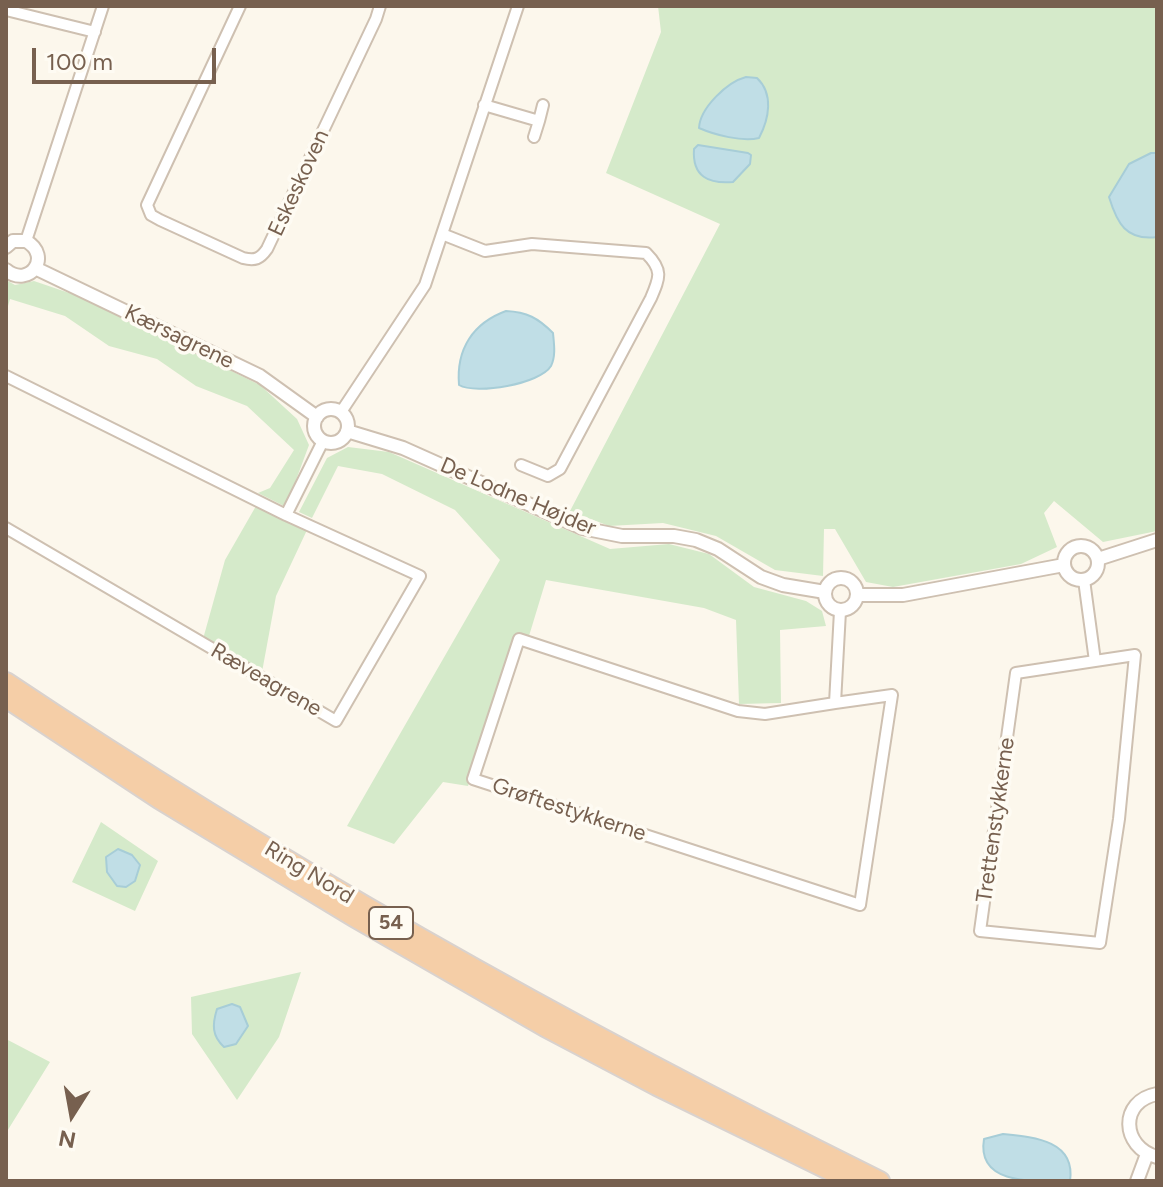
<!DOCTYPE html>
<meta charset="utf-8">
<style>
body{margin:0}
#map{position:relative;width:1163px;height:1187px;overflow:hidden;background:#fcf7ec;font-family:Figtree,sans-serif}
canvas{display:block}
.frame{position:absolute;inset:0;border:8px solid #77604f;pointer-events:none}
.north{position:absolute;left:32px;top:1075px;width:80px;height:80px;-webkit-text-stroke:6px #fefbf3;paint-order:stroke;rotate:191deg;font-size:22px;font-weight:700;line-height:32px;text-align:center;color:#77604f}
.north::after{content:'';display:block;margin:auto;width:28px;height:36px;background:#77604f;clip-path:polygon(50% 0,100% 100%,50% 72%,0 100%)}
.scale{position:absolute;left:32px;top:48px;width:184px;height:36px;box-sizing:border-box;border:4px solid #77604f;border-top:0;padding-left:10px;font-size:24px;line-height:28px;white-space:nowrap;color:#77604f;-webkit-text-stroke:6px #fefbf3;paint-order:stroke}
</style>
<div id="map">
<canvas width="1163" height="1187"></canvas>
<div class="frame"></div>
<div class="north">N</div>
<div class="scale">100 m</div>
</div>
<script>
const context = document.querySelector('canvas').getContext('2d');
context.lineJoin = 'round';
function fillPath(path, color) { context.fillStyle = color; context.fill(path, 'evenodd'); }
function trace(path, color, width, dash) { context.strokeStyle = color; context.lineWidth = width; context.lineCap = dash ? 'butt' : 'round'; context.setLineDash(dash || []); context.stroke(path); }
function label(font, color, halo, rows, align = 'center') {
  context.font = font + ' Figtree,sans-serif'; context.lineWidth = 7; context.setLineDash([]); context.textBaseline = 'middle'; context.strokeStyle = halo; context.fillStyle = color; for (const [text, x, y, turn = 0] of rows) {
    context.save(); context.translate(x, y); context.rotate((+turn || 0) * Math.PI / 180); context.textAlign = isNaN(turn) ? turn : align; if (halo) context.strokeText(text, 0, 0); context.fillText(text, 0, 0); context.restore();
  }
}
fillPath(new Path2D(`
 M658 6H1157V531L1103 542 1054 501 1044 513 1057 547 1021 564 893 587 866 582 835 529H824L823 576 775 570 716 536 663 523 609 526 570 511 720 224 606 173 661 32Z
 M6 280 15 285 34 281 78 296 260 385 297 419 309 445 286 507 258 493 270 488 294 450 247 406 196 386 157 359 109 346 65 316 10 299 6 313Z
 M348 447 389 452 610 549 669 544 709 554 754 587 806 601 822 611 826 626 780 630 781 703 739 704 736 620 704 608 546 580 529 636 516 634 468 786 443 782 394 844 347 826 500 560 455 510 382 474 338 466 312 518 299 512 327 458Z
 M256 506 307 530 276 596 262 672 203 639 225 560Z
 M101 822 158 861 135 911 72 882Z
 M301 972 279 1037 237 1100 192 1034 191 997Z
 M6 1039 50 1062 6 1133Z`), '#d5eaca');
const water = new Path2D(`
 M746 77 757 78C774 94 769 119 759 138 742 142 715 135 699 128 700 108 727 82 746 77Z
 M698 145 748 153 751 155 750 164 733 182C709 184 692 177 694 149Z
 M1151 153H1157V237C1126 241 1117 223 1109 197L1129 164Z
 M506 311C527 312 538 318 553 333 554 344 556 356 551 366 540 384 476 395 459 385 456 349 473 323 506 311Z
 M118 849 132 855 140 865 135 881 126 887 117 886 107 872 106 857Z
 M232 1004 240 1007 248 1026 236 1044 224 1047C212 1036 212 1025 217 1009Z
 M1003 1134C1033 1137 1076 1140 1070 1181 1038 1181 976 1187 984 1139Z`);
fillPath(water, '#c0dee6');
trace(water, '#a7cdd7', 2);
const minor = new Path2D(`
 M240 6 147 205 151 215 160 220 243 258C255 261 260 259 267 249L376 19 380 6
 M6 10 95 32
 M484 105 539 121 534 137
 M539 121 543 105
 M442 234 485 251 532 244 646 253C663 270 660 277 651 298L560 469 548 476 521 465
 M26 241 103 6
 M6 376 286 515 420 576 336 721 6 528
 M341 412 425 285 518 6
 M286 515 323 441
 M1084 580 1095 661 1135 655 1119 819 1100 943 980 931 1016 673 1095 661
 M835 703 765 714 738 711 519 639 473 779 860 905 892 695 835 703 840 611`);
const tertiary = new Path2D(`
 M6 247 13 241H26C53 256 29 289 6 270
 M35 268 260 376 317 417
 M314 426a17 17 0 1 1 34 0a17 17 0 1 1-34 0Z
 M347 431 403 448 582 528 622 536H674L696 540 718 549 761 577 783 585 825 592
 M1064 563a17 17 0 1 1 34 0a17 17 0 1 1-34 0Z
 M1098 559 1157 540
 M825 594a16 16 0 1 1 32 0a16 16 0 1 1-32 0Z
 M858 595H903L1064 565
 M1157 1094C1119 1101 1121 1147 1157 1157
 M1137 1181 1147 1154`);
const trunk = new Path2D(`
 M6 682C287 870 577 1032 880 1181
 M6 698 159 799 354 917 545 1027 657 1086 851 1181`);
trace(minor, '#cec0b1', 14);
trace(tertiary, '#cec0b1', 16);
trace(trunk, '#d9d2ce', 22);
trace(minor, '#fff', 10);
trace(tertiary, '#fff', 12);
trace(trunk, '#f5cea7', 18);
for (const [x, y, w] of [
 [391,923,44]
]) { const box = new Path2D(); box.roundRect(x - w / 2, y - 16, w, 32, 6); context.fillStyle = '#fefbf3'; context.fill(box); trace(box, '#77604f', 2); }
label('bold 20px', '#77604f', null, [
 ["54",391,923]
]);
label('22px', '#77604f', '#fefbf3', [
 ["Eskeskoven",299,183,-65],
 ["Kærsagrene",179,337,26],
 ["De Lodne Højder",518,497,23],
 ["Ræveagrene",266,680,30],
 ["Grøftestykkerne",569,810,18],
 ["Trettenstykkerne",996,820,-82],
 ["Ring Nord",309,873,31]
]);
</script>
